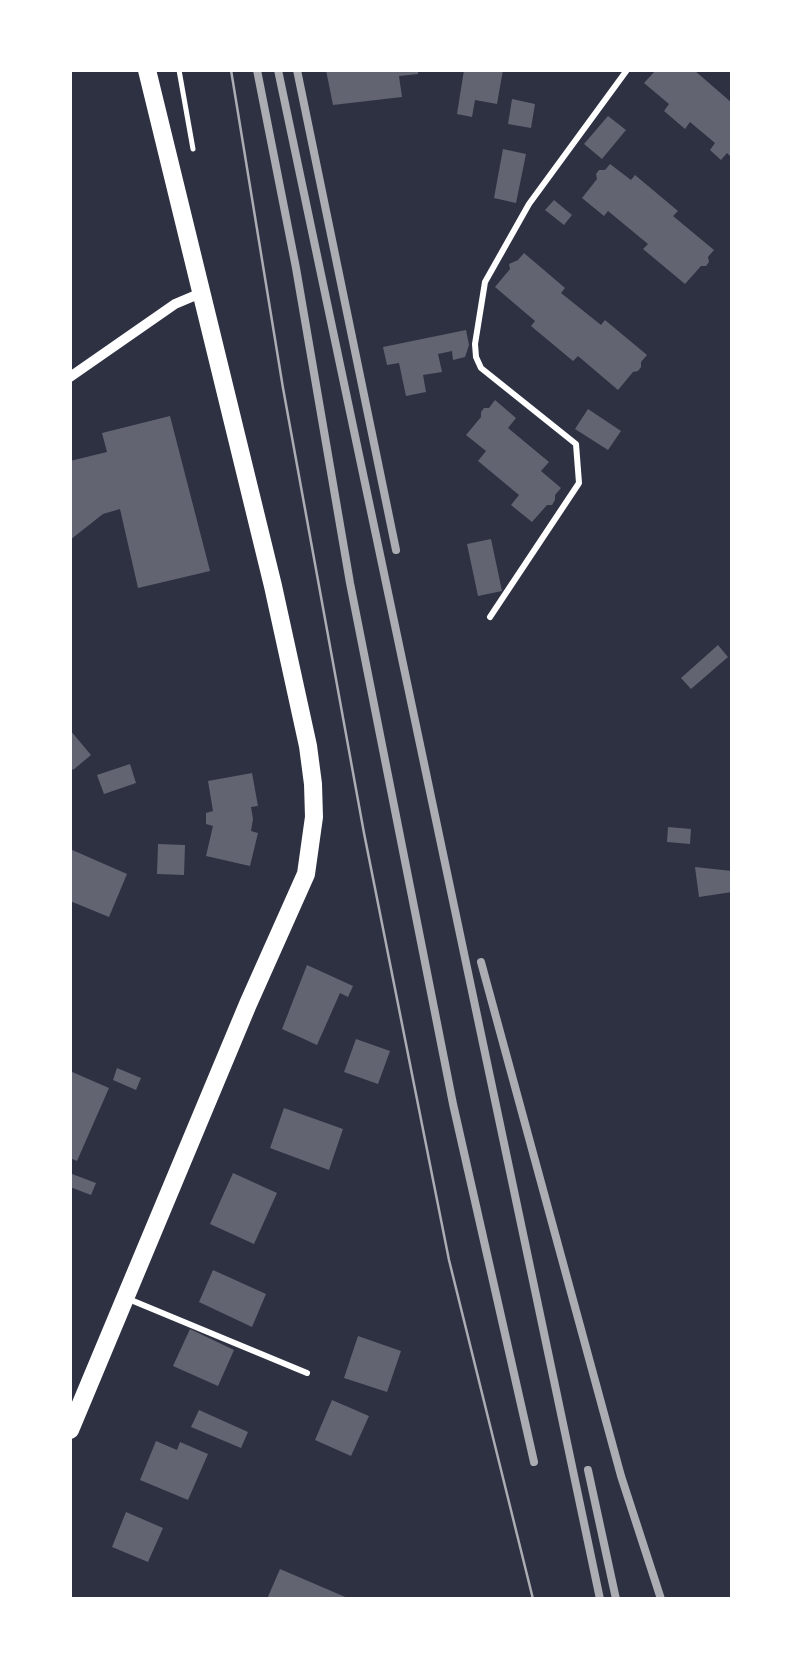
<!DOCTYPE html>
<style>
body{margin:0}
#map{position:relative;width:802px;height:1669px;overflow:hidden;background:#2d3142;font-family:"IBM Plex Serif",serif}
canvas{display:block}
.frame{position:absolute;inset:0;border:72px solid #fff;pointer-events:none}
</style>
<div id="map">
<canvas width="802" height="1669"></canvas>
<div class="frame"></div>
</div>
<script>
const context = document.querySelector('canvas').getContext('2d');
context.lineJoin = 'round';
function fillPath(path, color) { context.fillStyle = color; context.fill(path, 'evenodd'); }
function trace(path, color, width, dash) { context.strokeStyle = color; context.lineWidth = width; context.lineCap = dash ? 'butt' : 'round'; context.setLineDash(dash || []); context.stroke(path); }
fillPath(new Path2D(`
 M326 70H418V74L399 76 402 97 333 105Z
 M464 70H503L497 104 475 100 472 117 457 114Z
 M656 70H694L732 103V158L727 153 721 160 710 150 715 143 690 122 685 129 664 111 669 104 644 83Z
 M512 99 535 104 531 128 508 124Z
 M608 116 626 130 602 159 584 144Z
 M503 149 526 154 516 203 494 198Z
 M610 164 631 180 635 175 678 211 673 216 714 250 708 257 709 262 706 266H701L685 284 643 249 648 244 608 211 604 216 582 198 597 179 596 174 599 170H605Z
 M554 200 572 215 564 225 545 210Z
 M524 253 565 288 561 293 601 325 605 320 647 355 641 362V367L638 371 633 372 618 390 578 356 573 361 531 326 535 321 495 287 510 269 509 264 518 260Z
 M466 330 469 345 465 357 453 360 452 351 438 354 442 372 423 375 426 392 406 396 399 363 387 365 383 347Z
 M495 400 516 418 508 428 549 462 541 471 561 488 555 495V500L552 505H547L532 522 511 505 519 495 478 461 486 451 466 435 481 417V412L484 408H489Z
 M588 409 621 431 608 450 575 429Z
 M170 416 210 571 138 588 120 509 103 514 70 540V461L107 452 102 433Z
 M491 539 502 591 478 596 467 544Z
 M718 645 728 657 691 689 681 678Z
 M70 730 91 755 73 770 70 766Z
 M130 764 136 783 104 794 97 775Z
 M252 773 258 806 251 807 253 819 251 831 258 833 250 866 206 856 213 826 206 824V813L213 811 208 781Z
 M668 827 691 829 690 844 667 842Z
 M158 844 185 845 184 875 157 874Z
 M70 849 127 874 109 917 70 901Z
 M695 867 732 871V892L699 897Z
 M307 965 353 986 348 997 340 993 317 1045 282 1029Z
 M356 1039 390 1051 378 1084 344 1072Z
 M117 1068 141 1078 136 1090 113 1080Z
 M70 1071 109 1088 77 1161 70 1158Z
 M284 1108 343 1129 329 1170 270 1148Z
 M233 1173 277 1193 254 1244 210 1224Z
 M72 1174 96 1183 91 1195 70 1187Z
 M213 1270 266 1294 252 1327 199 1302Z
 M190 1329 234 1350 218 1386 173 1366Z
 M358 1336 401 1351 387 1392 344 1378Z
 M332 1400 369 1416 351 1456 315 1440Z
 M199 1410 248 1432 241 1448 191 1427Z
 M156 1441 177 1450 180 1442 208 1454 188 1500 140 1480Z
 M126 1512 163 1528 148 1562 112 1547Z
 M280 1569 350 1599H267Z`), '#626471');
trace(new Path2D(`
 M179 70 193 149`), '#fff', 5);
trace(new Path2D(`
 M490 617 579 483 576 444 481 368 476 357 475 344 485 282 529 204 627 70
 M126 1298 307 1373`), '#fff', 6);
trace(new Path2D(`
 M70 377 175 304 201 293`), '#fff', 10);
trace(new Path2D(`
 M70 1430 248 1004 306 874 314 817 313 784 308 746 273 586 147 70`), '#fff', 18);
trace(new Path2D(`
 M231 70 283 388 364 833 449 1260 533 1599`), '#abadb3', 2.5);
trace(new Path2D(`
 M257 70 296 268 350 583 453 1104 534 1462
 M278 70 600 1599
 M297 70 396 550
 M481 962 621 1476 661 1599
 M588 1470 616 1599`), '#abadb3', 8);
</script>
